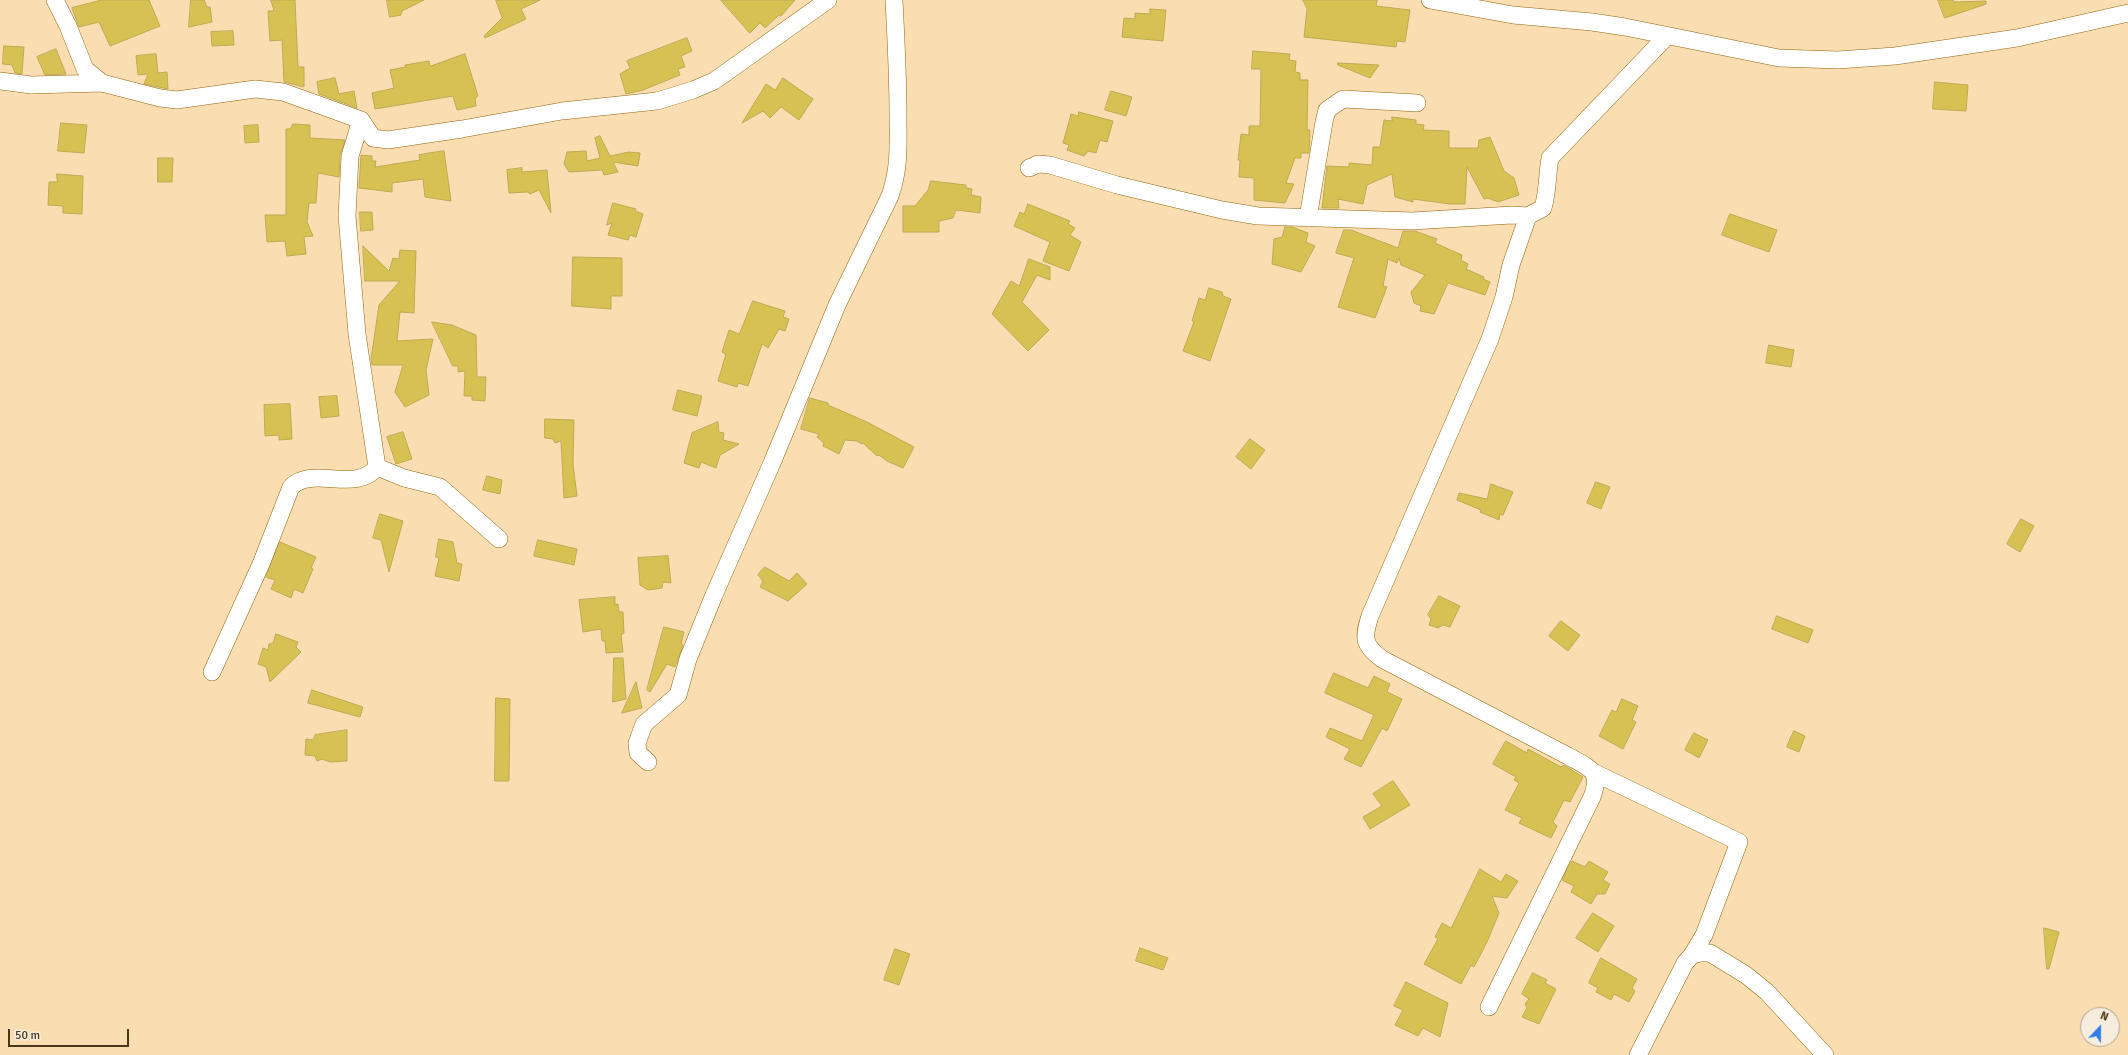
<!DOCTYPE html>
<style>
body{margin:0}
#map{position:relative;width:2128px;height:1055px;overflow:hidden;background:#faddb1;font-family:Signika,sans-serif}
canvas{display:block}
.north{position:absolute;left:2080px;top:1007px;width:40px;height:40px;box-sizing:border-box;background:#f7eddf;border:1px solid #b2a48f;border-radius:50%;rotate:22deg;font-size:11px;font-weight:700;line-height:16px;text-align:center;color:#4b3717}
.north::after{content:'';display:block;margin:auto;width:14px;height:18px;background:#2e7de8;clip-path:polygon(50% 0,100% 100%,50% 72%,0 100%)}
.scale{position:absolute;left:8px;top:1029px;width:121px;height:18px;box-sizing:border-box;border:2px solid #4b3717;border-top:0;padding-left:5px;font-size:12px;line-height:14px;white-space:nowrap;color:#4b3717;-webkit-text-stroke:3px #f7eddf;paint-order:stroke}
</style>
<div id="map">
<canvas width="2128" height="1055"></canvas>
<div class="north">N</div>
<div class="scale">50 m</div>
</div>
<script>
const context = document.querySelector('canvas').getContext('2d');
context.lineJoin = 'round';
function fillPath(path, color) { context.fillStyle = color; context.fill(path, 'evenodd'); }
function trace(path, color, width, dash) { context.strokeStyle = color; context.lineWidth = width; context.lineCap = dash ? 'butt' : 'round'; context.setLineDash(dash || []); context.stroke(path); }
const building = new Path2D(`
 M102 0H149L160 26 110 46 99 22 79 27 72 8Z
 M191 0H204L207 7H210L212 22 189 27Z
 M271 0H295L298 67H304V87L284 82 282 40 270 41 268 11H274Z
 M387 0H424L402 11 401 15 390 17Z
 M496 0H540L521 9 526 19 485 38 484 36 502 18Z
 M721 0H795L781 16 779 15 765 28 760 23 750 33Z
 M1303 0H1377L1376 6 1410 10 1405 42 1397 41 1396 47 1304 37 1307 9Z
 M1938 0H1953L1954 2 1986 1V4L1945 18Z
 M1150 9 1166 10 1163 41 1122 37 1124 18 1135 19V13L1150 14Z
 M233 31 234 45 212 46 211 32Z
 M687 38 692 51 681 56 685 67 678 69 680 75 643 90 626 94 620 74 630 68 627 61Z
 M4 46 24 47 22 74 15 73 12 65 3 64Z
 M56 49 66 74 45 75 37 57Z
 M1253 51 1290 54 1289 60 1296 61 1295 72 1300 73V80H1308L1307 130H1310L1309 153H1301V158H1295L1286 183 1294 184 1285 203 1254 200V178L1239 177 1240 160H1238L1241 134 1249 135V126H1260L1261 69H1252Z
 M156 54 158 73 167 72 168 89 144 84 148 74 138 75 136 56Z
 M465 54 478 96 475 99 476 106 457 110 453 96 375 109 372 93 394 88 390 70 405 67V65L429 61 430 66Z
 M1338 63 1379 65 1370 78 1338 65Z
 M335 78 339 94 354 91 357 108 319 94 317 82Z
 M783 78 813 99 799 120 781 107 770 118 763 111 742 123 766 84 775 90Z
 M1935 82 1968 85 1966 111 1933 109Z
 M1111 91 1132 97 1126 116 1105 110Z
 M1079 112 1113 121 1107 142 1100 140 1096 153 1088 151 1084 156 1067 150 1069 145 1063 143 1071 114 1078 116Z
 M1392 117 1416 120V124L1424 125 1423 130 1449 131V148H1478L1479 140 1490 137 1504 171 1514 178 1519 195 1498 202 1488 198 1484 199 1467 167 1465 204H1450L1413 199V202L1395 197 1392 174 1367 185 1363 204 1338 199 1339 208H1322L1327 166 1349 167V163L1372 165 1373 147H1380L1384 120 1392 121Z
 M61 123 87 125 84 153 58 151Z
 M293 124 310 125V138L345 140 340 155 339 177 318 173 316 203H309L307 222 313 236 304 237 306 254 287 256 285 241 267 242 265 215H286V129H290Z
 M258 125 259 142 245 143 244 126Z
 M600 136 610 156 629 152 640 153 638 166 613 162 618 172 604 175 602 170 569 172 564 164 567 152 586 151 587 161 600 158 595 138Z
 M444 151 451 201 425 197 423 179 392 183V192L359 188 361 155 372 156V161H376L375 167 420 160 419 155Z
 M158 158H173L172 182H158Z
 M522 168V172L547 170 551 213 539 190 530 194 528 192 509 193 507 170Z
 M57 174 83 176 82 214 63 213V206L48 205 49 182H57Z
 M931 181 966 185V188L972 189 971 195 981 197 980 213 956 210 953 218 939 221V232H903V206H915L928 190Z
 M613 203 636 209 635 211 643 214 636 237 630 235 628 240 608 235 612 223 607 225Z
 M1028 204 1070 221 1068 224 1075 228 1070 235 1081 242 1069 271 1043 261 1050 242 1014 226 1020 212 1024 214Z
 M360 212H372L373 230 361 231Z
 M1730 214 1777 230 1769 252 1722 235Z
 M1285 227H1292L1308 233 1306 242 1315 246 1301 272 1272 264 1274 239 1282 237Z
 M1344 230H1351L1398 248 1403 231H1415L1437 239 1435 243 1462 255 1461 260 1468 264 1466 269 1484 277 1483 279 1490 282 1485 295 1448 283 1434 314 1420 311 1421 306 1414 303 1411 292 1425 275 1401 265 1399 258 1397 263 1388 259 1383 286 1387 287 1375 318 1338 307 1354 258 1336 253Z
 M363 246 389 271 393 258 399 259 400 250 416 251 414 313 400 312 397 341 433 339 426 370 429 395 405 407 395 392 403 365H372L371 359 379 305 400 281H365Z
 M573 257 622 258V296H611V309L572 306Z
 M1029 259 1050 267V280L1037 275 1022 302 1049 330 1028 351 992 314 1011 281 1019 286Z
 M1209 288 1222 292 1223 296 1231 299 1210 361 1183 351 1194 322 1192 321 1199 298 1205 300Z
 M753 301 785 311 783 317 789 319 785 331 779 329 768 348 762 344 748 386 738 383 737 387 718 381 726 354 722 352 729 330 739 334Z
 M432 322 452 325 476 335 477 377H486L485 401 472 400V396H464L465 371 458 372V366H453Z
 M1769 345 1794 350 1791 367 1766 363Z
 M678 390 702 396 697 416 673 410Z
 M337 396 339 416 321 418 319 397Z
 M810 398 828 403V405L867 422 914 447 903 468 887 461 879 455 877 456 863 443 862 444 857 441 845 440 839 454 823 446 824 443 817 437 819 434 801 429Z
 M290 404 292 439 279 440V435L265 436 264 405Z
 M545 419 574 420 573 464 577 496 564 498 561 441 555 443 553 439 545 438Z
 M718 422 719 432 724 433 723 440 739 444 720 455 716 468 701 462 699 468 684 463 692 433Z
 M403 432 412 459 396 464 387 437Z
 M1250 439 1265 450 1251 469 1236 457Z
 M487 476 502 480 500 494 483 490Z
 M1596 482 1610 487 1601 509 1587 503Z
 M1491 484 1513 492 1503 515 1500 514 1499 520 1480 512 1481 510 1457 500 1459 493 1487 499Z
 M380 514 403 521 389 572 381 540 373 538Z
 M2021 519 2034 526 2020 552 2007 544Z
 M439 539 453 542 457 563 462 564 459 581 435 576 439 558 436 557Z
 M538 540 577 549 574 565 534 556Z
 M280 542 316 557 311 568 313 569 303 593 294 589 291 598 271 589 275 580 266 577Z
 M668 556 671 583 663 582 662 588 648 590 640 585 638 558Z
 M765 567 789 581 797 573 807 584 788 601 760 587 763 581 758 575Z
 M1439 596 1460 606 1450 627 1443 625 1438 628 1429 625 1431 619 1428 615Z
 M615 597V605L618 604 619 612H623L624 633 621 635 623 652 606 653 605 641H602L601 629 583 632 579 600Z
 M1777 616 1813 630 1808 643 1772 629Z
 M1561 621 1580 635 1568 651 1549 636Z
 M664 627 684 632 681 644 683 645 675 667 667 664 650 692 647 690Z
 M276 634 298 642 296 647 301 652 270 682 266 667 258 664 263 648 268 650 269 644 273 643Z
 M614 658H623L626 699 613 702Z
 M1334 673 1368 688 1374 676 1390 684 1387 692 1402 699 1387 731 1382 728 1361 767 1344 759 1350 749 1326 737 1330 728 1362 741 1374 715 1325 693Z
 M636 682 642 708 622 713Z
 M312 690 363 707 360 717 308 703Z
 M496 698 510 699 509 781H495Z
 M1622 699 1638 706 1632 720 1636 722 1623 749 1599 736 1612 710 1616 712Z
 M347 730V761L330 762 322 759 317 761 315 756 305 755 306 739 313 740 315 735Z
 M1794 731 1805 736 1799 752 1787 747Z
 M1694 733 1708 740 1699 758 1685 750Z
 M1506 741 1527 753 1528 749 1561 767 1564 765 1583 777 1570 802 1564 800 1553 822 1557 826 1551 838 1519 823 1522 818 1505 810 1519 783 1514 780 1516 777 1493 764Z
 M1393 781 1410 805 1370 829 1363 817 1382 806 1373 794Z
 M1572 861 1585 867 1589 861 1608 872 1603 880 1610 884 1605 894H1597L1591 904 1571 892 1574 886 1562 880Z
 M1480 869 1501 882 1506 874 1518 881 1507 898 1492 896 1499 913 1487 942 1474 967 1471 965 1461 984 1424 964 1438 939 1435 937 1442 923 1451 928Z
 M1593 913 1614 926 1598 952 1576 938Z
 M2044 928 2059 932 2049 969H2047Z
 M1140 948 1168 958 1163 970 1136 961Z
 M895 949 910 954 899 985 884 980Z
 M1601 958 1637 979 1632 988 1635 991 1629 1002 1614 994 1611 1000 1596 992 1598 988 1589 983Z
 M1533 973 1547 980 1545 983 1556 989 1539 1024 1522 1017 1527 1008 1525 1004 1529 999 1522 994Z
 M1406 982 1448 1003 1440 1037 1423 1028 1418 1036 1395 1025 1403 1010 1394 1006Z`);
fillPath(building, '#d8c153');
trace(building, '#bdab54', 1);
const street = new Path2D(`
 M55 0 68 26 85 69 102 83
 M1430 0 1513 15 1592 22 1625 27 1779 58 1838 60 1895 56 2017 38 2128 13
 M0 81 31 85 102 83 160 98 177 100 255 89 283 92 361 120 373 138 388 140 462 129 562 111 657 101 693 90 714 81 828 0
 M1029 168 1038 164 1050 165 1117 185 1222 210 1258 216 1412 221 1512 215 1528 216 1543 208C1548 191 1547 175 1550 158L1667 36
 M1308 218 1324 122 1327 110 1343 99 1417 103
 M377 467 404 478 440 487 499 539
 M212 672 261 564 291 487C313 465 356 494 377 467L357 334 347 216 350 156 361 120
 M648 762 638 753 637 743 644 724 678 695 688 659 714 595 772 463 837 305 890 196C900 168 898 144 898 114 898 76 896 38 894 0
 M1595 773 1739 842 1704 935 1692 955
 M1489 1007 1592 797C1602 770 1589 768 1568 756L1382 659C1363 645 1363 638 1370 616L1490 339 1504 297 1511 265 1528 216
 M1638 1055 1685 963 1692 955 1700 953H1710L1746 975 1767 992 1825 1055`);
trace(street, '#92650b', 18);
trace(street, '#fff', 17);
</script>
